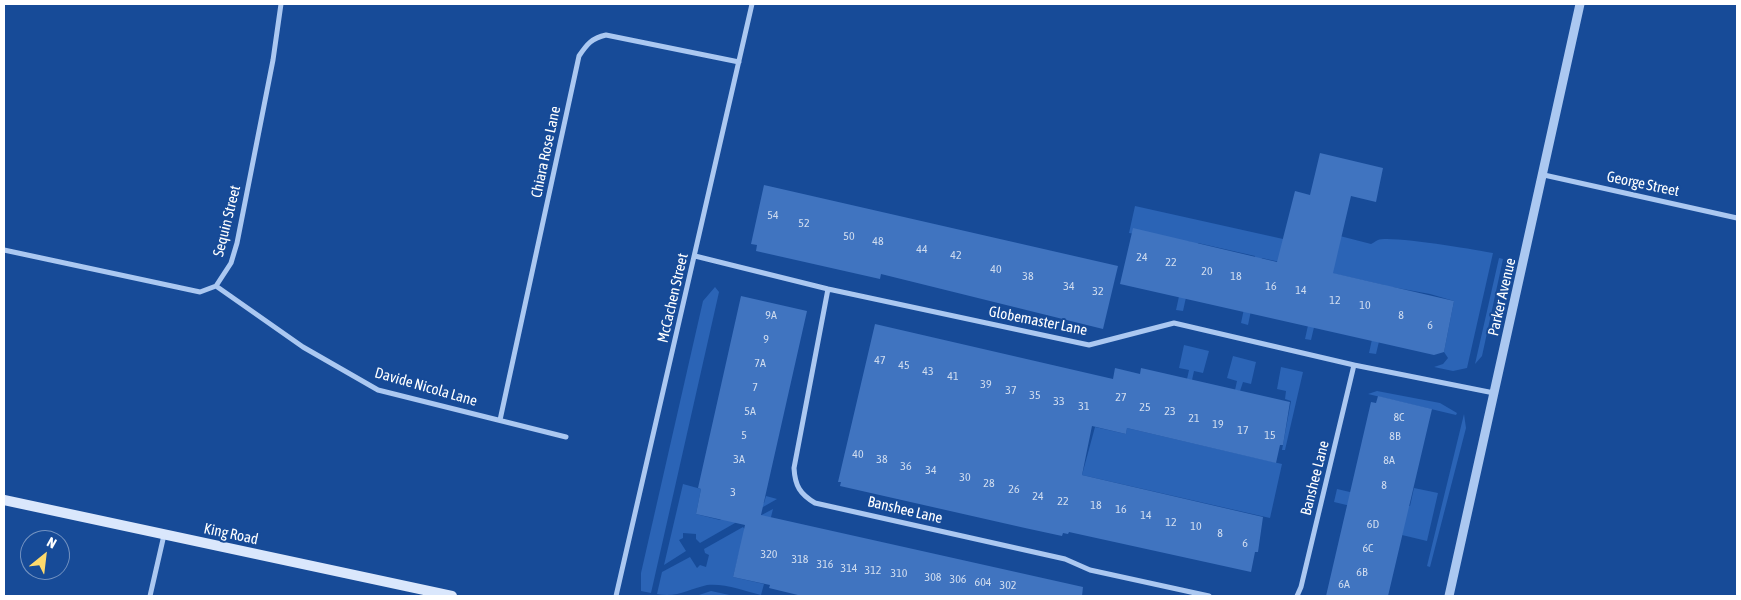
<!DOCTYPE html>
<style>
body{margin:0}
#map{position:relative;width:1741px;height:600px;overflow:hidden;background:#174b98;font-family:"Asap Condensed",sans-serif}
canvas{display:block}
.frame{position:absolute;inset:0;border:5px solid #fff;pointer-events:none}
.north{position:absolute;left:20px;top:530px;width:50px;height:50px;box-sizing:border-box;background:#174b98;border:1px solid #7493c1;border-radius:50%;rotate:29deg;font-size:14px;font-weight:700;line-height:20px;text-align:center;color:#fff}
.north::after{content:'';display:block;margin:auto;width:18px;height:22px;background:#ffda6c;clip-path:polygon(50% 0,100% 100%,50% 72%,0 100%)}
</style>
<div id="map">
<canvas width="1741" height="600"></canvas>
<div class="frame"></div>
<div class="north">N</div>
</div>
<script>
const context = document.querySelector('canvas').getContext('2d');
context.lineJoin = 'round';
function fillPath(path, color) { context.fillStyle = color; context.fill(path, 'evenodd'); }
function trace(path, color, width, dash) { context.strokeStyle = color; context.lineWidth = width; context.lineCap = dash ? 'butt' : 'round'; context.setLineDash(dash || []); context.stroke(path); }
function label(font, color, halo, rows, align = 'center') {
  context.font = font + ' "Asap Condensed",sans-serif'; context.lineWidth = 4; context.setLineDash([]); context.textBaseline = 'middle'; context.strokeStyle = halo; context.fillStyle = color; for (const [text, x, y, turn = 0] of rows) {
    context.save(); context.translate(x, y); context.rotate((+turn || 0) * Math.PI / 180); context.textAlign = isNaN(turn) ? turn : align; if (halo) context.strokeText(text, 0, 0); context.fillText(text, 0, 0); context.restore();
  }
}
fillPath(new Path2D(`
 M1135 206 1337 251 1340 236 1371 244C1374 243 1375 241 1378 240 1389 235 1477 250 1493 253L1467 368 1453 371 1434 367 1443 364 1448 358 1444 352 1454 301 1430 294 1392 287 1376 354 1369 353 1384 285 1327 272 1311 340 1305 339 1320 271 1262 258 1248 325 1241 323 1255 256 1198 243 1183 311 1176 310 1191 242 1129 233Z
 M1499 258 1503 259 1482 356 1475 364Z
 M715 287 719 292 651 593 641 591V573L703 301Z
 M1184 345 1209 351 1203 373 1194 371 1192 380 1187 379 1189 370 1179 368Z
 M1233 356 1256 362 1251 384 1243 382 1240 391 1235 390 1237 381 1227 378Z
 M1281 367 1303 372 1285 450H1282L1291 401 1285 399 1286 391 1277 389Z
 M1377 391 1440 403 1457 413 1456 415 1368 394Z
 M1464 414 1466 428 1430 567 1427 566Z
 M1095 427 1126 434 1127 428 1282 464 1270 518 1082 475Z
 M683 484 701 489 696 514 720 520 747 499 764 503 766 496 777 499 700 543 696 539V534L683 533V538L679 540 686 551 664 565Z
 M1414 488 1438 493 1427 541 1402 535 1405 519 1334 502 1337 489 1410 506Z
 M773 509 771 517 739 553 733 577 764 584 761 595C745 591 724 583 707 585 689 589 677 598 657 594L662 572 690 557 697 568 700 565 706 567 709 555 705 553 704 549 743 527 746 531 754 519Z
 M711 591 734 596H696Z`), '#2b64b6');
fillPath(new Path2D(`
 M1320 153 1383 168 1376 202 1351 196 1333 273 1454 301 1444 352 1434 355 1120 284 1133 228 1277 262 1295 191 1310 195Z
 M764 185 1118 266 1103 329 881 274 880 279 756 251 757 245 751 244Z
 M741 296 807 311 761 515 1083 587 1082 596H802L769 588 770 585 733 577 745 525 696 514 701 489 698 488Z
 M875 324 1113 379 1115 368 1140 374 1141 368 1290 402 1283 445H1280L1276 463 1127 428 1126 434 1092 426 1082 475 1263 517 1258 552H1255L1251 572 1069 532 1068 534 1063 533 1062 536 1025 528 840 486 841 482H838Z
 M1378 396 1432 409 1388 596H1326L1371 402 1376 403Z`), '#4074c0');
trace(new Path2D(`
 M1544 175 1737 218
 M4 250 200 292 216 286 231 263 237 243 273 60 281 4
 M695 256 828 289 1089 345 1174 323 1354 365 1494 393
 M216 286 303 347 378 390 566 437
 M828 289 794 468C795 486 800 494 815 503L1065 559 1090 570 1209 596
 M500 420 579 56C587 44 592 38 606 35L739 62
 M150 596 164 535
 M616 596 752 4
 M1297 596 1301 587 1354 365`), '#abc8f1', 5);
trace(new Path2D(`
 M1449 596 1580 4`), '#abc8f1', 9);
trace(new Path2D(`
 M4 500 452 596`), '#dae7fc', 10);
label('12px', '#cfdcef', null, [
 ["54",773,215],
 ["52",804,223],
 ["50",849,236],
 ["48",878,241],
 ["44",922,249],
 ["42",956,255],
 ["24",1142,257],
 ["22",1171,262],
 ["40",996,269],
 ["20",1207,271],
 ["38",1028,276],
 ["18",1236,276],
 ["34",1069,286],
 ["16",1271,286],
 ["14",1301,290],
 ["32",1098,291],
 ["12",1335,300],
 ["10",1365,305],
 ["9A",771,315],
 ["8",1401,315],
 ["6",1430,325],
 ["9",766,339],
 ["47",880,360],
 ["7A",760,363],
 ["45",904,365],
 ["43",928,371],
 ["41",953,376],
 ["39",986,384],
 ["7",755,387],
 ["37",1011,390],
 ["35",1035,395],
 ["27",1121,397],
 ["33",1059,401],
 ["31",1084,406],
 ["25",1145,407],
 ["5A",750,411],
 ["23",1170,411],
 ["8C",1399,417],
 ["21",1194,418],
 ["19",1218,424],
 ["17",1243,430],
 ["5",744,435],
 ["15",1270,435],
 ["8B",1395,436],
 ["40",858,454],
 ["3A",739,459],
 ["38",882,459],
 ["8A",1389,460],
 ["36",906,466],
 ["34",931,470],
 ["30",965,477],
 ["28",989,483],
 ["8",1384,485],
 ["26",1014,489],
 ["3",733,492],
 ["24",1038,496],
 ["22",1063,501],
 ["18",1096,505],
 ["16",1121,509],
 ["14",1146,515],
 ["12",1171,522],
 ["6D",1373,524],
 ["10",1196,526],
 ["8",1220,533],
 ["6",1245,543],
 ["6C",1368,548],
 ["320",769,554],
 ["318",800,559],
 ["316",825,564],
 ["314",849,568],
 ["312",873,570],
 ["6B",1362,572],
 ["310",899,573],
 ["308",933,577],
 ["306",958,579],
 ["604",983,582],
 ["6A",1344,584],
 ["302",1008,585]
]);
label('15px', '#fff', '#174b98', [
 ["Chiara Rose Lane",546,152,-78],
 ["George Street",1643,184,12],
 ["Sequin Street",227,221,-76],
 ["Parker Avenue",1502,297,-77],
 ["McCachen Street",673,298,-77],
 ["Globemaster Lane",1038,321,11],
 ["Davide Nicola Lane",426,387,16],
 ["Banshee Lane",1315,478,-76],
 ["Banshee Lane",905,510,13],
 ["King Road",231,534,12]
]);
</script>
